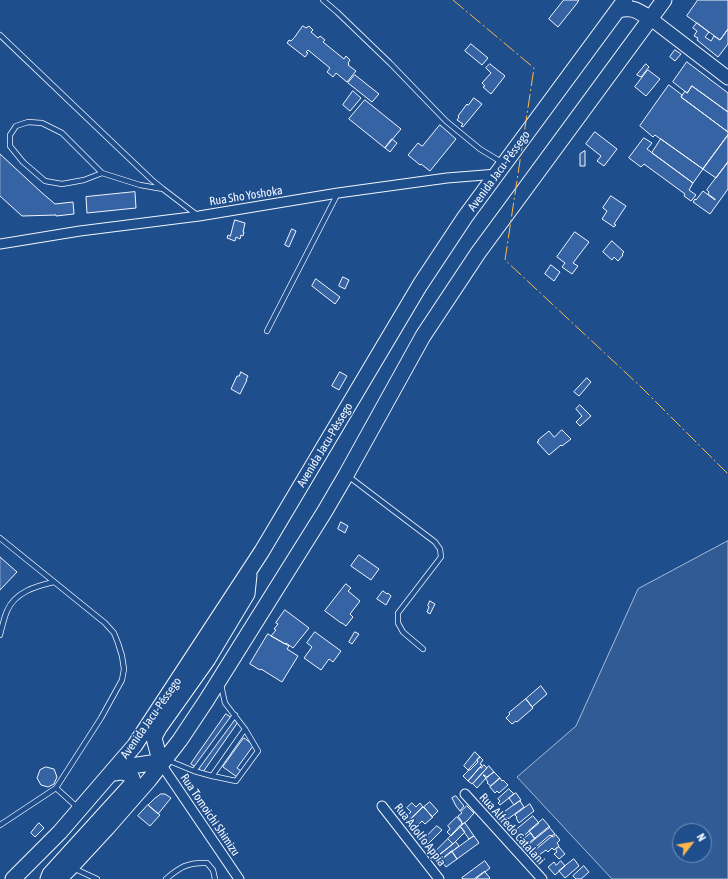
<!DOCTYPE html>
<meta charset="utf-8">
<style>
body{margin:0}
#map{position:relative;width:728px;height:879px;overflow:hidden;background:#1f4e8c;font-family:"Asap Condensed",sans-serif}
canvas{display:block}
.north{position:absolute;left:672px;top:823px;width:40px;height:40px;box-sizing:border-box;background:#1f4e8c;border:1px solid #7391ba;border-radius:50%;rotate:59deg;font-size:11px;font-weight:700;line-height:16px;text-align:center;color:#f2f6ff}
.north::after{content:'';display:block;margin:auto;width:14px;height:18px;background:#ffb74d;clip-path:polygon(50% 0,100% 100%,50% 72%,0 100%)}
</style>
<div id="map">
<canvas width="728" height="879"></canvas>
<div class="north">N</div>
</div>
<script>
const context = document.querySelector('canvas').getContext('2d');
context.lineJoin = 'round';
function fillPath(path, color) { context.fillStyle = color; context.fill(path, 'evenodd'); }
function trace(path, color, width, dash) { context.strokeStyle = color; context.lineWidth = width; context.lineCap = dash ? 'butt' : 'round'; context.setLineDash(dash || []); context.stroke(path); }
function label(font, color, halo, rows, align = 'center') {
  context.font = font + ' "Asap Condensed",sans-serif'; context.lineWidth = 3; context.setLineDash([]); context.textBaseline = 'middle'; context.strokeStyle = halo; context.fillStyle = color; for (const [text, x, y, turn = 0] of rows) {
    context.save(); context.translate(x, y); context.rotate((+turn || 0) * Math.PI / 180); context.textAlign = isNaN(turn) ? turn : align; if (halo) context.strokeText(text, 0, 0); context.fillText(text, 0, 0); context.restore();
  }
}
const built = new Path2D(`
 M728 541V879H612L517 777 576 726 638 589ZM680 831H704V855H680Z`);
fillPath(built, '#305b95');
trace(built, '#a8bbd7', 1);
const building = new Path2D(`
 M564 0H579L578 1V2L558 27 549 19Z
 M698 0H728V29L720 40 687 16Z
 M697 23 709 32 705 37 711 41 714 36 720 40 728 29V44L718 57 697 40 698 38 694 36 697 31 693 28Z
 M303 26 306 28 309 26 313 30 311 32 318 38 320 36 325 40 323 42 344 59 346 56 350 60 348 63 349 64 348 65 356 71 347 82 336 73 333 77 327 72 330 68 308 50 306 52 308 53 305 57 287 43 289 40 291 41 294 38Z
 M471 44 488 58 482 65 465 51Z
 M675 50 681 54 675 61 670 57Z
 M687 62 728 93V112L692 86 687 93 673 82Z
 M490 64 505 76 491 94 483 87 485 86 482 83 491 73 486 68Z
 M646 64 649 67 641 77 637 75Z
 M648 70 660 79 646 96 635 87Z
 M355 75 379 94 372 102 348 83Z
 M669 85 682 95 681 97 728 132V135L703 169 655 135 653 137 640 126Z
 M692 86 728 112V132L681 97 685 91 687 93Z
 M353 91 361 98 350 111 343 105Z
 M474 98 482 104 463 127 461 126 463 124 457 120 459 117 458 116 467 104 468 105Z
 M365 100 401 129 385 148 349 119Z
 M440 125 456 139 430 171 421 164 420 165 408 155 418 143 422 146Z
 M595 132 617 149 604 166 597 161 601 156 586 144Z
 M728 135V162L716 178 703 169Z
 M644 138 652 143 647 149 693 183 689 190 696 195 691 201 684 196 685 194 644 164 641 167 629 158Z
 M392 139 397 143 390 152 385 148Z
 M661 139 703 169 693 183 652 153Z
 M585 151V166H580V154Z
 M0 154 41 192 55 204 73 202 74 214 56 216V215L22 216 0 196Z
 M728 162V189L710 214 693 202 695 199 696 200 703 191 715 200V199L708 194 709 192 707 190Z
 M135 192 136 208 87 213 86 197Z
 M611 196 626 206 614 224 616 225 614 227 602 219 607 211 603 208Z
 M235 220 245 223 243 232H244L243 236 241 235 240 239 236 237 235 241 227 238 228 235 230 236Z
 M292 229 296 231 289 247 285 245Z
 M575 232 589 242 573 263 578 266 572 274 562 267 565 263 557 257Z
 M612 241 624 252 622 254 623 255 618 261 614 257 612 260 603 252Z
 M551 265 560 272 554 281 545 274Z
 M343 277 349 280 345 289 339 286Z
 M316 279 340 297 335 304 312 286Z
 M241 372 248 376 246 380H247L240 394 231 389 237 376H239Z
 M340 372 347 376 339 390 332 386Z
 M587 378 591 382 579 396 574 392Z
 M580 405 591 416 580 426 576 422 582 416 576 409Z
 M562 430 571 439 562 446 561 445 549 455 537 442 539 441 538 440 549 431 554 437Z
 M341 522 348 526 345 533 338 529Z
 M359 555 379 569 371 580 351 566Z
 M0 557 17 572 0 590Z
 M346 584 351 588 348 591 360 601 350 614 353 617 346 626 342 623H341L325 611Z
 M383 591 387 594 388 593 391 596 386 605 377 599Z
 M430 601 435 604 430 614 427 612 429 607 428 606Z
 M285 610 309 628 293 648 286 643 285 644 271 636 276 630 274 629 278 624 276 623Z
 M315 632 341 651 333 662 329 659 321 670 304 658 312 647 307 643Z
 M355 632 359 634 352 644 349 642Z
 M268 634 289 646 287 649 298 656 282 682 261 669 260 670 250 664Z
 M541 686 547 694 532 707 526 699Z
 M526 699 533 708 517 722 516 721 512 724 506 718 510 714 509 713Z
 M226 714 238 722 203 772 191 764Z
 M244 738 251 743V744L253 746 237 768 241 771 237 777 223 767Z
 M475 752 480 757 468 770 464 766Z
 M480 757 483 760 480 764 482 765 468 781 463 776 469 770H470L478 762 477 760Z
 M484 765 487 768 472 784 468 781 480 767 481 768Z
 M489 766 494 772 487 777 484 775H483L486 778 477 788 473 784Z
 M46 767 54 769 57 777 54 784 48 787 41 785 37 778 40 770Z
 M494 772 500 778 491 786 487 783 488 782 486 779Z
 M500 778 502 781 503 780 508 785 499 793 497 791 495 793 490 787Z
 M509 789 514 794 500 805 498 803 500 801 498 799Z
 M516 793 521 800 514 805 509 798Z
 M161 794H165L171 798 158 814 148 805 154 799Z
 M456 796 464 806 460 811 456 806 452 798Z
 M520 801 524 807 508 819 503 813Z
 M430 802 438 811 432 817 424 807Z
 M412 803 416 807 420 803 423 807 408 822 404 818 411 812 407 808Z
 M530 804 534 811 519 823 516 818 517 817 515 815Z
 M148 805 160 815 150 826 138 816Z
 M467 806 474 813 467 821 463 824 461 823 462 822 458 816 462 813 461 812Z
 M423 807 433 817 425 824 422 821 416 827 415 825 413 827 408 822Z
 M533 816 539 823 521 838 516 830Z
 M457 817 463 824 451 836 447 832 450 829 448 826Z
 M543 819 550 827 535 839 529 831Z
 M39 823 44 828 35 837 31 833Z
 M465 823 474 836 469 839 460 826Z
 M437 826 442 830 428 844 423 840Z
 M460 826 465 832 453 844 448 839Z
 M549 827 555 834 551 836 550 835 531 851 527 845Z
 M531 833 535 839 523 849 519 843Z
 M556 835 560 840 557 843 559 846 554 850 552 848 548 852 546 850 539 855 535 850 552 836 553 837Z
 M474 836 479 843 457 859 452 852Z
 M448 839 453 844 438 856 435 852Z
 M456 842 459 846 441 860 438 856Z
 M559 847 565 854 559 859 554 854 557 852 556 850Z
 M452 851 457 859 446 867 441 860Z
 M574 859 579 866 565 878 559 871Z
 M485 861 490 868 485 872V871L474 879H463L462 878Z
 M561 861 565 866 555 875 548 867 554 862 556 865Z
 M584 866 589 872 581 879H576L573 876Z
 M485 872 490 878 489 879H476Z`);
fillPath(building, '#3563a3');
trace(building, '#f2f6ff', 1);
const service = new Path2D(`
 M323 0 337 12 390 63 446 121 480 149 503 163
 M0 35 111 141 152 180 163 189 197 215
 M102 173 84 180 62 184 45 181 23 162 10 146V135L16 126 28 122 42 123 62 133 102 173 140 185 163 189
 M267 331 338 193
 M348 476 435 542 440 549 441 557 398 613V623L403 632 423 649
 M0 538 105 623 114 633 118 643 122 656 124 669 122 680 101 718 56 788 0 825
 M0 635C2 627 4 618 7 611 15 592 36 586 54 582
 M167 760 194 771 212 776 236 781 258 751 245 729 225 703 221 685
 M194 771 235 715
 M212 776 245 729
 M56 788 77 807
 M73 868 97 879
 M166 879C180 867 188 862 207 863L213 870 215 879`);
const minor = new Path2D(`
 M0 244 80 231 199 216 338 193 447 178 497 174
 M161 764 239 879
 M465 794 542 879
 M382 806 439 879`);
const secondary = new Path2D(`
 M651 19 728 78`);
const trunk = new Path2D(`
 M618 10C633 6 638 11 651 19
 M161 764 155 742 154 737 159 728 208 659 247 594 249 575
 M116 773 131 766 151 763 161 764
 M13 879 60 832 135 745 262 551 420 285 465 217 625 0
 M48 879 50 874 131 785 133 782C132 774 126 772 119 772
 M59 879 71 867 107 828 149 780 180 740 206 701 325 511 346 475 423 336 478 253 664 0`);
trace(service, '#f2f6ff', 6);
trace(minor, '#f2f6ff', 11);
trace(secondary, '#f2f6ff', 15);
trace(trunk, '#f2f6ff', 17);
trace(service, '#1f4e8c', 4.5);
trace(minor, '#1f4e8c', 9);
trace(secondary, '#1f4e8c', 13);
trace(trunk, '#1f4e8c', 15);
trace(new Path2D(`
 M453 0 534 68 505 260 640 386 728 474`), '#ffb74d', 1, [14, 3, 2, 3]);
label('12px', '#f2f6ff', '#1f4e8c', [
 ["Avenida Jacu-Pêssego",499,171,-54],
 ["Rua Sho Yoshoka",246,196,-9],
 ["Avenida Jacu-Pêssego",325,445,-59],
 ["Avenida Jacu-Pêssego",151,718,-55],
 ["Rua Tomoichi Shimizu",210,815,56],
 ["Rua Alfredo Catalani",512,829,48],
 ["Rua Adolfo Appia",420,835,52]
]);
</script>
